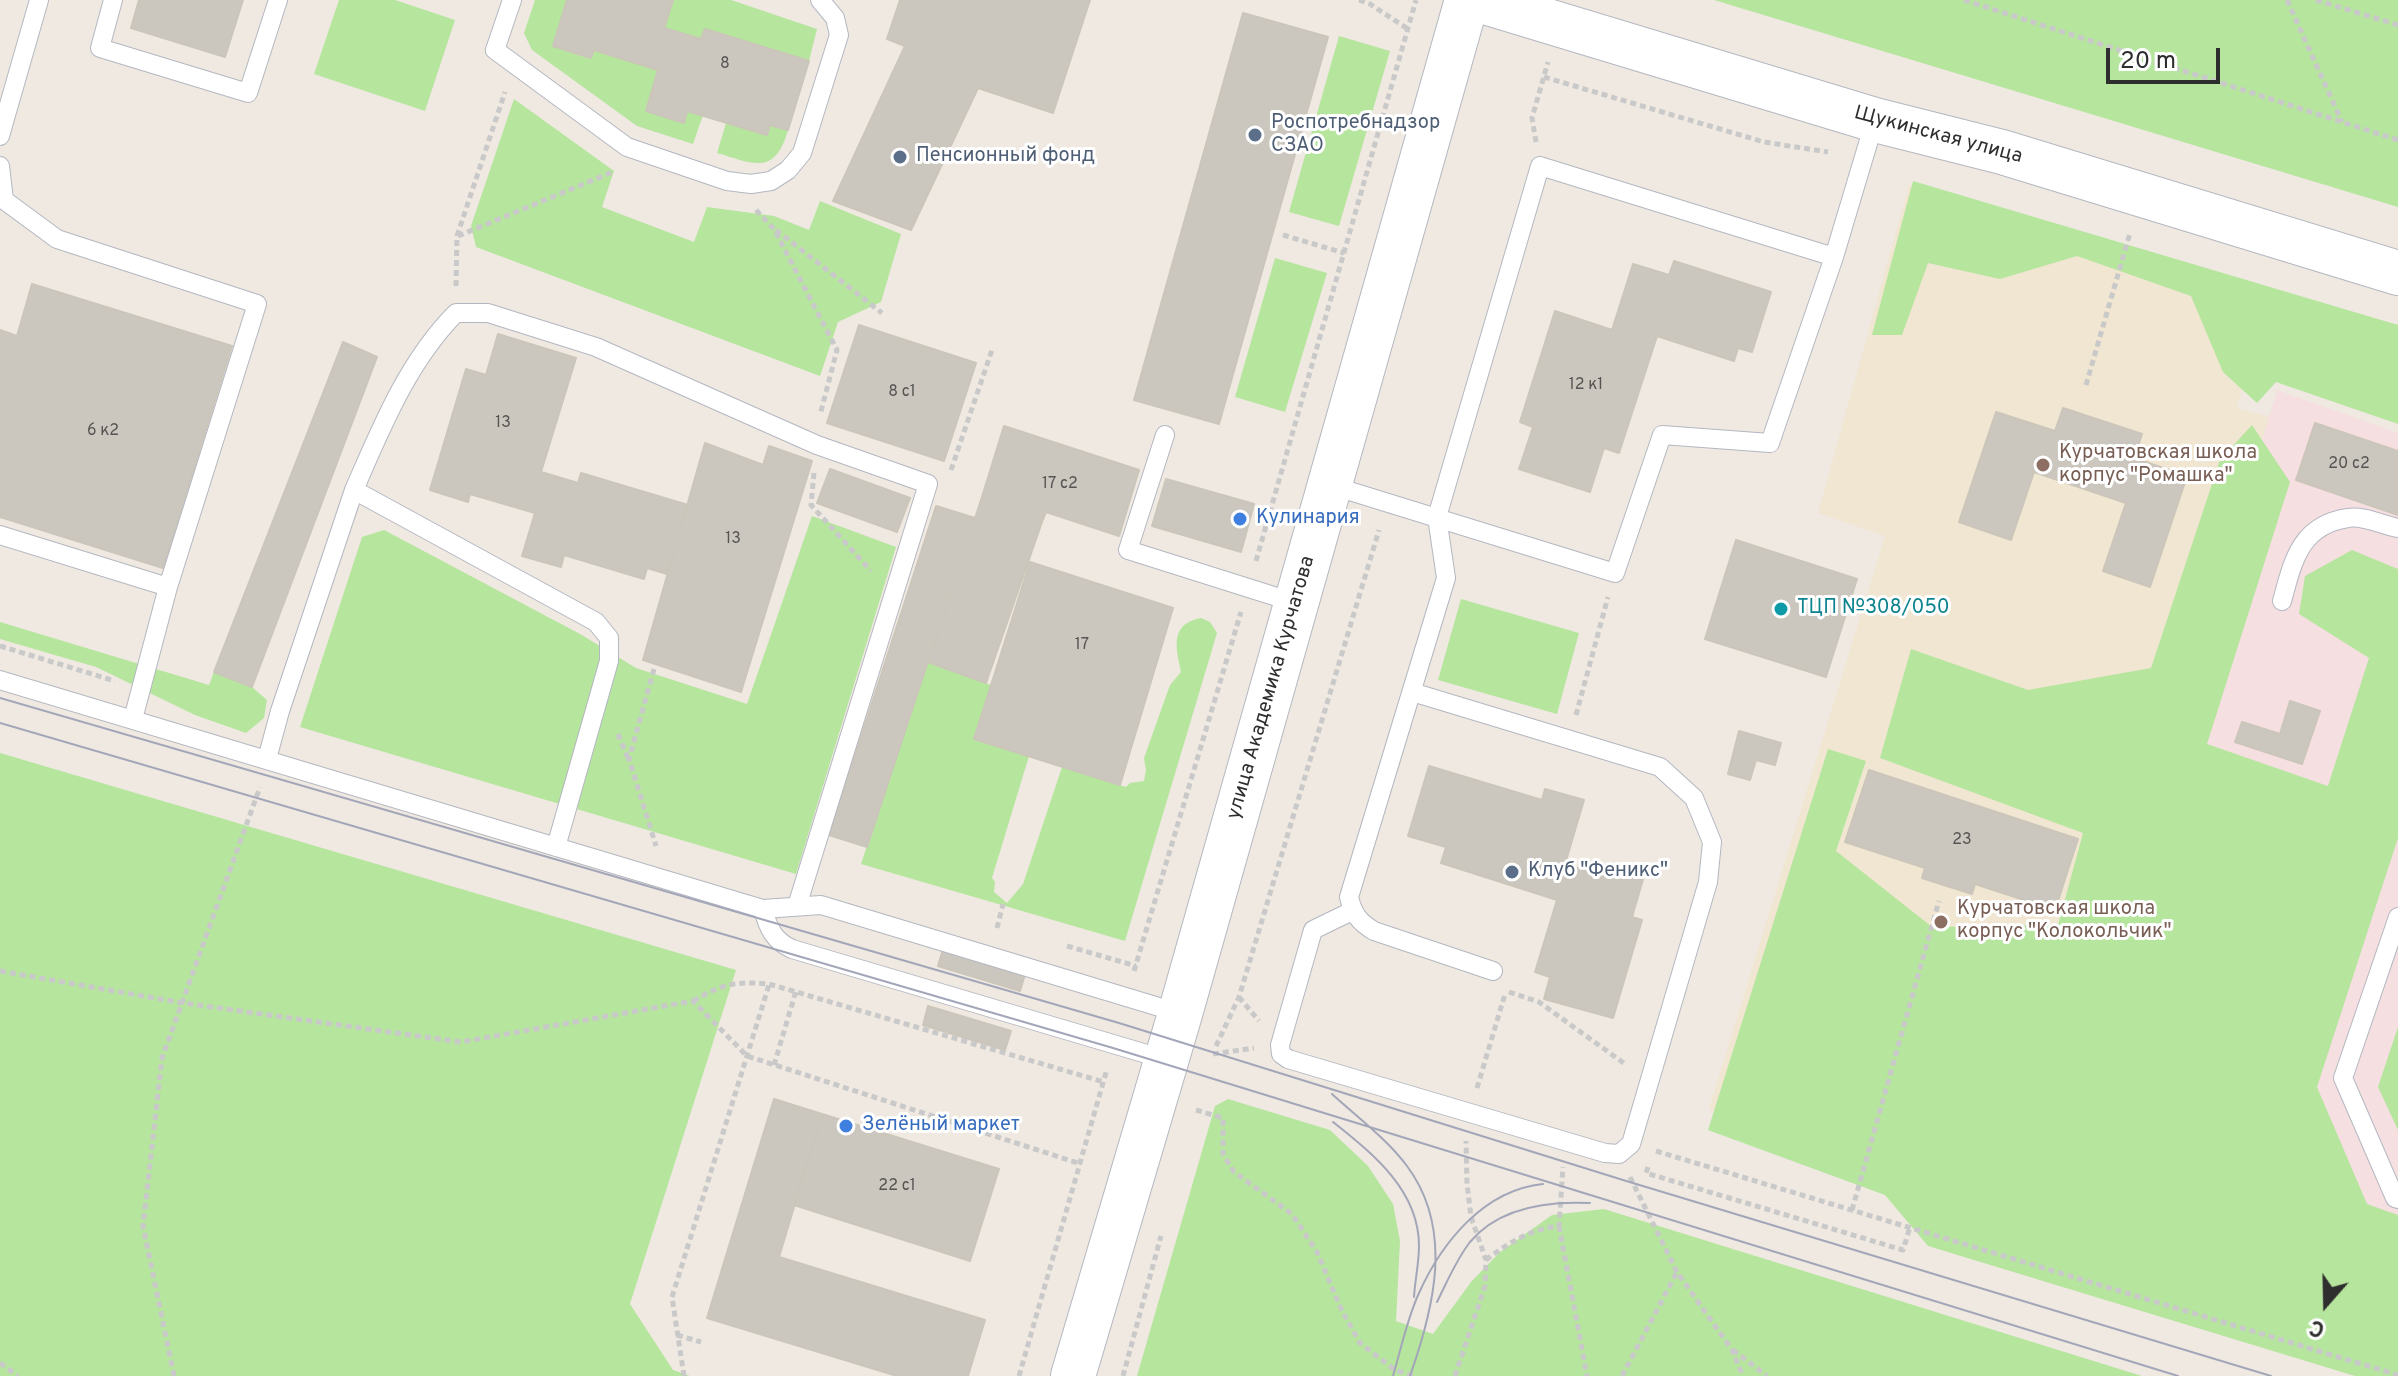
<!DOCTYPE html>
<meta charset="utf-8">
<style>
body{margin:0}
#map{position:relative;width:2398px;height:1376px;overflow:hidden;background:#efe9e1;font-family:Overpass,sans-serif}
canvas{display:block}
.north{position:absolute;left:2286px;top:1264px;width:80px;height:80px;-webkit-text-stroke:6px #fff;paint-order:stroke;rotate:200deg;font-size:22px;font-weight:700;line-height:32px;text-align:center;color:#2e2e2e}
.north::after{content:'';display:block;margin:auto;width:28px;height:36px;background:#2e2e2e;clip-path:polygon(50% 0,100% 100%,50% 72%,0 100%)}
.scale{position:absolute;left:2106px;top:48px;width:114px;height:36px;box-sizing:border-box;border:4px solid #2e2e2e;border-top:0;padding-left:10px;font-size:24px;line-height:28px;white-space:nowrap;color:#2e2e2e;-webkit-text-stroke:6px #fff;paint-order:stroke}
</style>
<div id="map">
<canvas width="2398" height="1376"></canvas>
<div class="north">С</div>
<div class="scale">20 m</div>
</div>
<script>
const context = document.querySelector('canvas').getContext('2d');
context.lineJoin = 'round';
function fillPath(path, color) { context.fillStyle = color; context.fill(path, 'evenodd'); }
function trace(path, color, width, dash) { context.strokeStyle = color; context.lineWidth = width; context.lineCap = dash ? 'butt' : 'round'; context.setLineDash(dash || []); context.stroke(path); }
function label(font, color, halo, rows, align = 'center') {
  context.font = font + ' Overpass,sans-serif'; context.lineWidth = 6; context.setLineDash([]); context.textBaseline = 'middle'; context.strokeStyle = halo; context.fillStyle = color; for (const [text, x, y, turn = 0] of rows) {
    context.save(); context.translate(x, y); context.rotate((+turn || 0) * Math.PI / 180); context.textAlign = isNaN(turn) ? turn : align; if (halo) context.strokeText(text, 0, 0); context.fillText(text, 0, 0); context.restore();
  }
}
fillPath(new Path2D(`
 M1909 185 2268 292 2237 408 2269 417 2175 734 2025 1206 1709 1109 1885 536 1818 513Z`), '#f0e6d1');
fillPath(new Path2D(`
 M2277 390 2398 433V1325L2175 734Z`), '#f5dfe0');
fillPath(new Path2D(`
 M339 0H395L455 20 425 111 314 74Z
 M535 0H567L553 46 591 57 594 50 658 70 646 111 683 123 687 111 703 115 693 144 637 126 532 50 524 33Z
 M673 0H731L817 29 809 61 705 29 701 39 664 28Z
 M1714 0H2398V207Z
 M1339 36 1390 51 1339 226 1289 212Z
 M514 99 614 171 602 207 694 242 707 207 774 216 809 230 820 201 901 234 881 302 838 322 820 376 476 247 471 226Z
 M726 123 766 135 770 125 788 130C775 176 754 164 717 153Z
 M1913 181 2398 325V424L2276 382 2257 403 2223 372 2191 296 2077 256 2000 279 1928 263 1902 335H1872Z
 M1275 258 1327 273 1285 412 1235 397Z
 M2252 425 2290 482 2207 744 2328 786 2369 658 2299 614 2305 576 2352 550 2398 569V838L2317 1087 2367 1204 2398 1215V1376H2355L1928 1246 1885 1195 1708 1130 1828 749 1866 761 1836 851 1932 927 2058 925 2083 833 1880 758 1911 649 2028 690 2151 668 2220 460Z
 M812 516 896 547 796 874 300 727 362 537 384 530 580 634 636 668 747 704Z
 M1461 599 1579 633 1557 714 1438 680Z
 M1201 618 1210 622 1217 633 1125 941 861 864 928 662 991 685 974 739 1029 756 992 878 995 882 994 892 1007 903 1023 884 1062 767 1126 787 1130 783 1144 781 1146 770 1144 758 1170 685 1181 672C1176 648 1169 624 1201 618Z
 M0 622 209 685 214 672 252 687 267 700 264 718 246 733 195 715 96 667 0 639Z
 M0 753 736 970 630 1304 673 1370 690 1376H0Z
 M2398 1027V1130L2378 1087Z
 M1228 1099 1330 1130 1368 1166 1393 1204 1400 1241 1396 1321 1433 1334 1471 1282 1500 1252 1552 1215 1604 1209 2142 1376H1137L1215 1106Z`), '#b6e59e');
const building = new Path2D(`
 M139 0H243L225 57 131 28Z
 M567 0H673L664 28 701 39 705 29 809 61 788 130 770 125 767 135 687 111 684 123 646 111 658 70 594 50 591 58 553 46Z
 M900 0H1090L1053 113 978 88 911 230 833 201 905 46 887 39Z
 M1243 13 1328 37 1219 424 1134 400Z
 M1674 261 1771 292 1752 352 1738 348 1734 361 1657 336 1619 453 1604 448 1590 492 1519 469 1533 427 1520 422 1555 311 1612 330 1633 264 1669 275Z
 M32 284 232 346 163 568 0 517V330L17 336Z
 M859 325 976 363 944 461 827 423Z
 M498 334 576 358 541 472 578 483 581 473 688 505 667 574 647 568 644 579 564 555 561 567 522 556 535 513 470 494 468 502 430 490 466 369 486 375Z
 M343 342 377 357 252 687 214 672Z
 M2063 408 2142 434 2134 458 2187 476 2150 587 2103 571 2126 503 2034 472 2011 540 1959 522 1996 412 2055 431Z
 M2315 423 2398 451V515L2296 480Z
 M1004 426 1139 470 1119 536 1046 512 1042 522 981 500Z
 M705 443 763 465 769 446 812 461 741 692 643 660Z
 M830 469 910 498 897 532 817 503Z
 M1166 479 1254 504 1241 552 1152 526Z
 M981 500 1042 522 986 683 928 662Z
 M936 506 975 518 867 847 829 835Z
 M1736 540 1857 579 1826 677 1705 639Z
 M1030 562 1173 608 1120 785 974 739Z
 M2290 701 2320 711 2302 764 2235 742 2242 722 2280 734Z
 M1739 731 1781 743 1775 765 1756 760 1750 780 1728 774Z
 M1429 766 1542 800 1545 789 1584 800 1565 864 1611 878 1614 867 1644 876 1632 917 1642 920 1613 1018 1544 999 1550 977 1535 972 1557 900 1441 863 1446 847 1408 836Z
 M1869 770 2078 839 2055 910 1975 884 1972 894 1922 878 1925 868 1845 842Z
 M944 946 1026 971 1020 991 938 966Z
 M928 1006 1011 1031 1005 1050 923 1025Z
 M774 1099 822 1114 779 1257 985 1320 968 1376H897L707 1318Z
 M822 1114 999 1169 970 1261 794 1205Z`);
fillPath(building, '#cbc7bf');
trace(building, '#cbc5ba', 2);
const lane = new Path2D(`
 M113 0 100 48 248 93 278 0
 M512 0 495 50 627 147 727 181 751 184 771 181 788 170 802 153 839 35 835 18 820 0
 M0 136 39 0
 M0 166 4 200 57 239 257 304 168 587 0 535
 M1165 435 1128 550 1296 603
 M1330 485 1615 573 1662 435 1770 443 1834 257 1875 120
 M2282 601C2293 561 2300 525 2348 518 2362 515 2383 525 2398 528
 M0 680 763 909 821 905 1179 1013
 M133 719 168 587
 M267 759 280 711 354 490
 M556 847 609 661V638L596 622 354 490C381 428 408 361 456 313H488L596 347 817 445 928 484 797 906
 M763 909C768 928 774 941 792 949L1167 1060
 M1352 911 1313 930 1280 1045 1281 1054 1288 1059 1605 1153 1619 1154 1631 1144 1708 882 1712 842 1694 798 1660 767 1412 692
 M2398 917 2343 1078 2395 1198 2398 1199
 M1493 971 1374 931C1359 922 1353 914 1349 897L1446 578 1437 517 1540 166 1834 257`);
const secondary = new Path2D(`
 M1478 0 1875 120 2002 152 2398 273
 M1073 1376 1180 1014 1467 0`);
trace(lane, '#b4b7c1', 20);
trace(secondary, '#b4b7c1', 46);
trace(new Path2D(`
 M1359 0 1370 4 1408 29
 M1964 0 2398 140
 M2287 0 2342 122
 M2316 0 2398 25
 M1544 77 1764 142 1828 152
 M1536 142 1532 118 1548 62
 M756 210 774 229 837 350 820 415
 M776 230 882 313
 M1283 235 1344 253
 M458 236 615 171
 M456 286 457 236 505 92
 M2086 385 2130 233
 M951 470 992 350
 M814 473 811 505 871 571
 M1256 561 1416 0
 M0 646 115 681
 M654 669 629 759 656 846
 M1576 715 1608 597
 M618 734 628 758
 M997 928 1003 904
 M1067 946 1136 966
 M0 971 183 1003 461 1042 693 1001 747 1056 1081 1164
 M1134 971 1241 612
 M1509 992 1539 1002 1625 1064
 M1239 997 1259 1021
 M693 1001C723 984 734 981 769 984L1104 1082
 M1216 1046 1239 997 1379 530
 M1213 1054 1254 1048
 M774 1065 796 991
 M1477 1088 1505 994
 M1196 1110 1223 1118V1154L1234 1172 1292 1214 1317 1252 1342 1311 1360 1343 1395 1370 1413 1376
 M1656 1151 2398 1375
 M1648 1167 1646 1173 1903 1250 1910 1227
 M1630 1177 1677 1272 1732 1350 1743 1376
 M1852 1210 1939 901
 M1559 1226 1587 1376
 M1486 1260C1508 1243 1531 1229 1559 1226L1563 1167
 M677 1335 701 1342
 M1733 1350 1767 1376
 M0 1363 18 1376
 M174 1376 143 1226 162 1058 260 787
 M684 1376 672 1297 769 985
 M1019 1376 1107 1069
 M1123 1376 1161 1236
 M1455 1376 1485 1286 1486 1260 1471 1217 1467 1184 1466 1141
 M1622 1376 1677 1272`), '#c9c9c9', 5, [6, 4]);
trace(lane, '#fff', 18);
trace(secondary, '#fff', 44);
trace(new Path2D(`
 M0 698 1119 1023 1623 1180 2271 1376
 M0 723 1113 1048 2178 1376
 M1332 1094C1357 1117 1387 1139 1407 1166 1454 1229 1434 1308 1410 1376
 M1333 1122C1373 1154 1419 1190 1419 1246 1419 1263 1415 1280 1414 1297
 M1437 1302C1447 1282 1456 1260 1470 1242 1499 1207 1547 1201 1590 1203
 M1393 1376C1401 1349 1407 1319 1419 1293 1442 1242 1484 1190 1543 1184`), '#a3a6b8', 2);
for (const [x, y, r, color] of [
 [1255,135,8,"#5c6f8a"],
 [900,157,8,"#5c6f8a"],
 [2043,465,8,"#8d6e63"],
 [1240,519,8,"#3f7fe0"],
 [1781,609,8,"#0f9aa8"],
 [1512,872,8,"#5c6f8a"],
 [1941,922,8,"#8d6e63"],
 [846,1126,8,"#3f7fe0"]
]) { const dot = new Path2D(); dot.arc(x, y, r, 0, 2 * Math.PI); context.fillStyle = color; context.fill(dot); trace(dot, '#fff', 3); }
label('16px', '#555452', null, [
 ["8",725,65],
 ["12 к1",1586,386],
 ["8 с1",902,393],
 ["13",503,424],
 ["6 к2",103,432],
 ["20 с2",2349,465],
 ["17 с2",1060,485],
 ["13",733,540],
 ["17",1082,646],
 ["23",1962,841],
 ["22 с1",897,1187]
]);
label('20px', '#4e5e75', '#fff', [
 ["Роспотребнадзор",1271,124],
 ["СЗАО",1271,147],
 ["Пенсионный фонд",916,157],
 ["Клуб \"Феникс\"",1528,872]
], 'left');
label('20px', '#2e2e2e', '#fff', [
 ["Щукинская улица",1938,136,15],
 ["улица Академика Курчатова",1272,688,-74]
]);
label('20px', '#785e54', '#fff', [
 ["Курчатовская школа",2059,454],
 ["корпус \"Ромашка\"",2059,477],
 ["Курчатовская школа",1957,910],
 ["корпус \"Колокольчик\"",1957,933]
], 'left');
label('20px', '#366cbe', '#fff', [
 ["Кулинария",1256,519],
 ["Зелёный маркет",862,1126]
], 'left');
label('20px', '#0d838f', '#fff', [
 ["ТЦП №308/050",1797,609]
], 'left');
</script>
